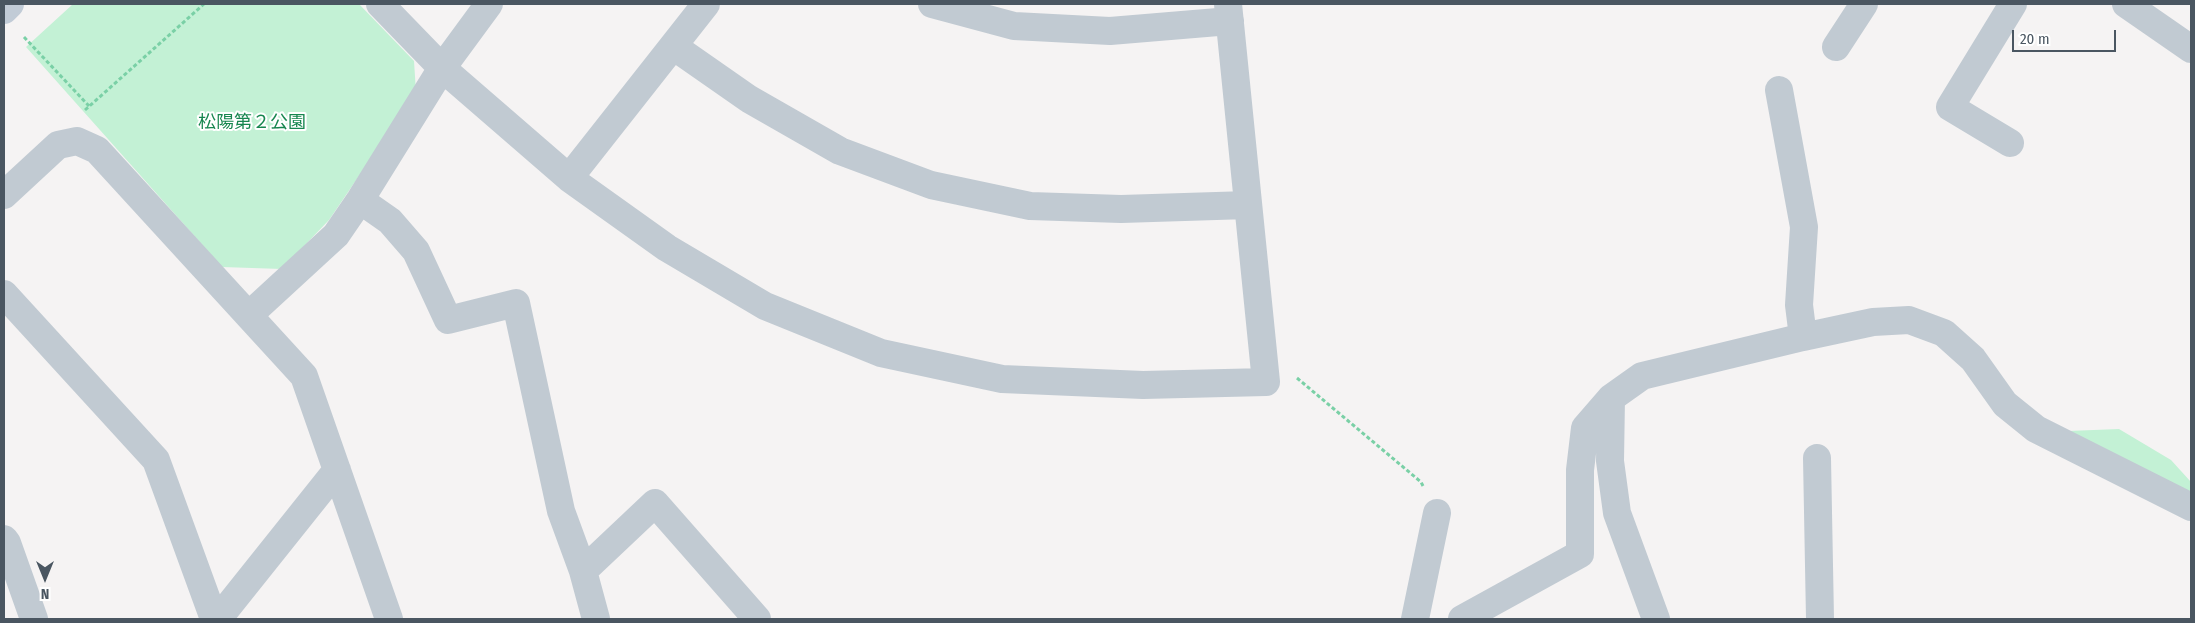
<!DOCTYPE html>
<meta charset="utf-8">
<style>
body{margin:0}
#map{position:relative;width:2195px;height:623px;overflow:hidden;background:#f5f3f3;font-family:"Fira Sans Condensed",sans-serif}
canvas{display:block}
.frame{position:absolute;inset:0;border:5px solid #4a5661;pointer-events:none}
.north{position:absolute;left:20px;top:553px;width:50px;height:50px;-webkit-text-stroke:4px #fff;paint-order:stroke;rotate:180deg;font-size:14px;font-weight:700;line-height:20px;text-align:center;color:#4a5661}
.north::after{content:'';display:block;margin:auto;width:18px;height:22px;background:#4a5661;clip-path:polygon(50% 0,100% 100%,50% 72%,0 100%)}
.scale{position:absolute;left:2012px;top:30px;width:104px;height:22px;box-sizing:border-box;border:2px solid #4a5661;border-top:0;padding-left:6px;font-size:15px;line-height:18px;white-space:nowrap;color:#4a5661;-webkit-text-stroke:4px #fff;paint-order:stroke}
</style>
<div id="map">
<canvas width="2195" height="623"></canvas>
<div class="frame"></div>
<div class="north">N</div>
<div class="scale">20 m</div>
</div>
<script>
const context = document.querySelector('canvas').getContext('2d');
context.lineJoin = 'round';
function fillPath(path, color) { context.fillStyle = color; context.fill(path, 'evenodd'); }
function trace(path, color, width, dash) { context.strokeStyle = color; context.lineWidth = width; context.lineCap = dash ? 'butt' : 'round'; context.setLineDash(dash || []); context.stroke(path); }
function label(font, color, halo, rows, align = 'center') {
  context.font = font + ' "Fira Sans Condensed","Noto Sans JP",sans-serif'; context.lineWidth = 4; context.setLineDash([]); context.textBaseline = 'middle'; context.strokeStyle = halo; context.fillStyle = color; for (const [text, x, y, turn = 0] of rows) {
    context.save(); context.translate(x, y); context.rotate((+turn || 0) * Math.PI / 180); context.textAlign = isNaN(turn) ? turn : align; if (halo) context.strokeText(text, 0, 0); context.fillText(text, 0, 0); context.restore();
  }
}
fillPath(new Path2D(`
 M73 4H359L414 61 416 92 329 220 282 269 222 267 26 47Z
 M2119 429 2171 460 2191 482V492L2068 431Z`), '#c3f1d5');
trace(new Path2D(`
 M24 37 89 106
 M85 110 204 4
 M1297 378 1421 482 1423 486`), '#7ad0a6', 3, [4, 2.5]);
trace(new Path2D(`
 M380 4 442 68 569 178 667 248 765 306 881 353 1002 379 1143 385 1266 382 1228 4
 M932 4 1014 26 1110 31 1230 21
 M2126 4 2191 49
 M673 46 749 99 840 151 931 185 1030 206 1121 209 1248 205
 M1836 47 1864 4
 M1779 90 1804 227 1799 305 1803 337
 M2010 143 1950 107 2013 4
 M569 178 706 4
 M4 195 58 145 77 141 97 150 304 376 389 619
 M360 200 390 221 416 251 448 320 516 303 561 511 583 571 596 619
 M4 294 156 460 214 619
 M249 315 336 235 360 200 442 68 489 4
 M1817 458 1820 619
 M4 539 7 543 34 619
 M583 571 655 503 757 619
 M218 619 337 470
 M1415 619 1437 513
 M1462 619 1580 554V470L1585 428 1611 398
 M1656 619 1617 513 1610 461 1611 398 1642 376 1803 337 1873 322 1909 320 1944 333 1973 359 2005 404 2036 429 2191 507`), '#c1cad2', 28);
trace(new Path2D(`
 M4 10 10 4`), '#c1cbd6', 28);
label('18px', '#17864f', '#fff', [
 ["松陽第２公園",252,123]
]);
</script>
